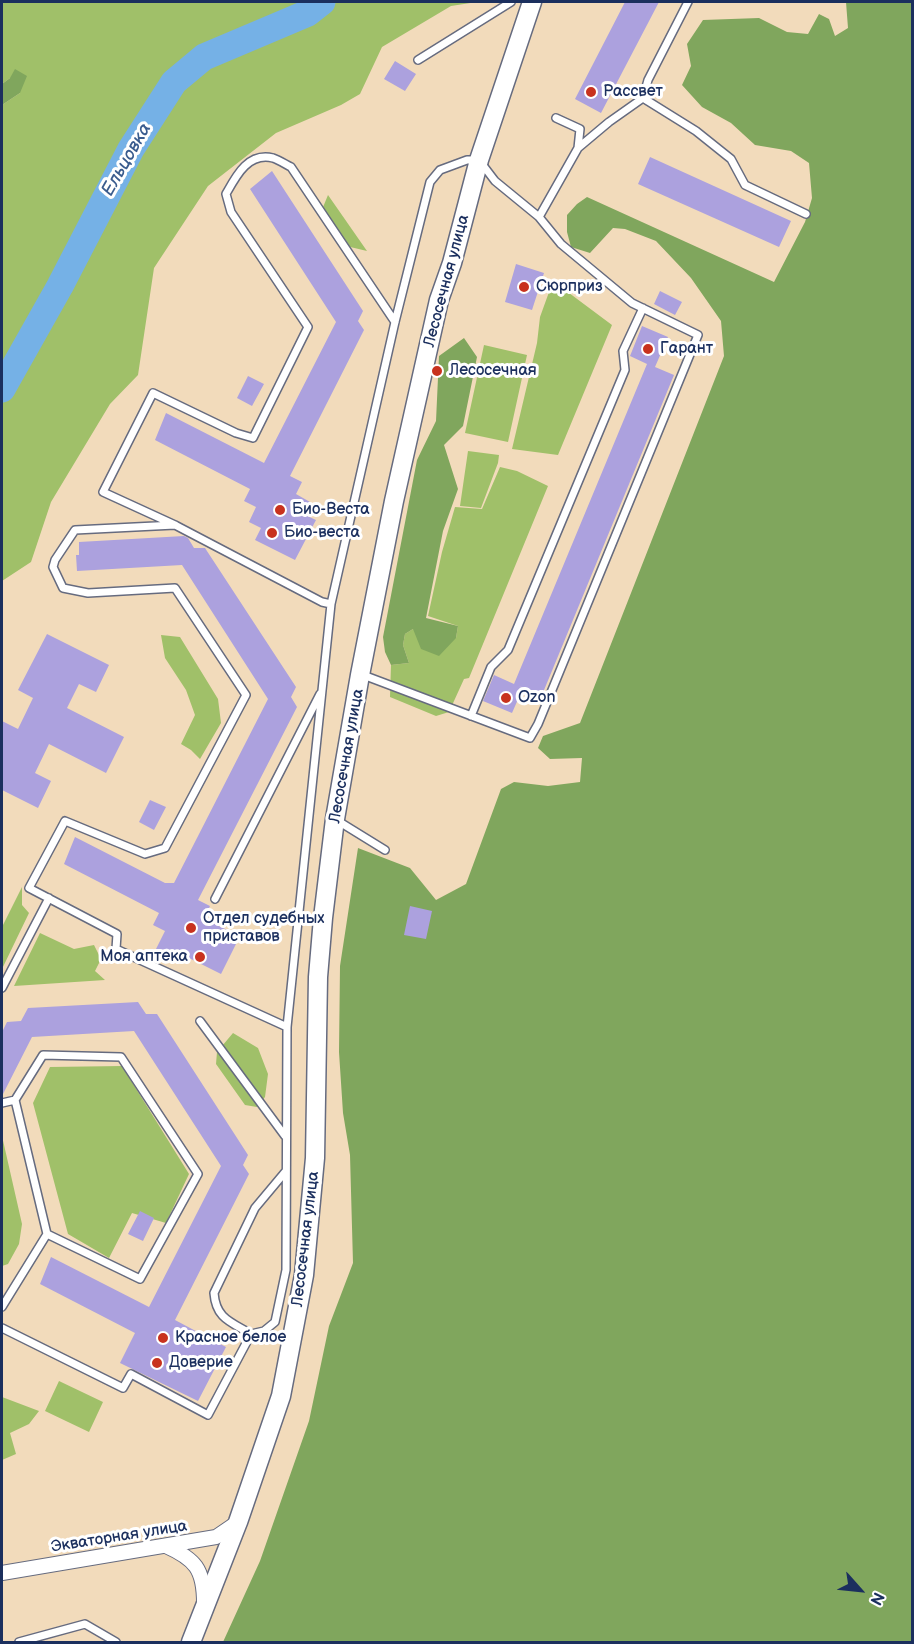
<!DOCTYPE html>
<meta charset="utf-8">
<style>
body{margin:0}
#map{position:relative;width:914px;height:1644px;overflow:hidden;background:#f2dbbb;font-family:"Balsamiq Sans",sans-serif}
canvas{display:block}
.frame{position:absolute;inset:0;border:3px solid #1b2f5e;pointer-events:none}
.north{position:absolute;left:830px;top:1560px;width:60px;height:60px;-webkit-text-stroke:4px #fff;paint-order:stroke;rotate:117deg;font-size:16px;font-weight:700;line-height:24px;text-align:center;color:#1b2f5e}
.north::after{content:'';display:block;margin:auto;width:21px;height:27px;background:#1b2f5e;clip-path:polygon(50% 0,100% 100%,50% 72%,0 100%)}
</style>
<div id="map">
<canvas width="914" height="1644"></canvas>
<div class="frame"></div>
<div class="north">N</div>
</div>
<script>
const context = document.querySelector('canvas').getContext('2d');
context.lineJoin = 'round';
function fillPath(path, color) { context.fillStyle = color; context.fill(path, 'evenodd'); }
function trace(path, color, width, dash) { context.strokeStyle = color; context.lineWidth = width; context.lineCap = dash ? 'butt' : 'round'; context.setLineDash(dash || []); context.stroke(path); }
function label(font, color, halo, rows, align = 'center') {
  context.font = font + ' "Balsamiq Sans",sans-serif'; context.lineWidth = 6; context.setLineDash([]); context.textBaseline = 'middle'; context.strokeStyle = halo; context.fillStyle = color; for (const [text, x, y, turn = 0] of rows) {
    context.save(); context.translate(x, y); context.rotate((+turn || 0) * Math.PI / 180); context.textAlign = isNaN(turn) ? turn : align; if (halo) context.strokeText(text, 0, 0); context.fillText(text, 0, 0); context.restore();
  }
}
fillPath(new Path2D(`
 M2 2H477L451 6 382 47 360 94 341 105 276 133 208 186 154 268 138 375 110 404 51 502 31 562 2 581V105L20 93 10 78 2 84Z
 M328 195 367 251 346 246 321 212Z
 M553 281 612 325 558 455 512 449 537 343 540 317Z
 M484 345 527 355 508 442 465 433Z
 M468 451 499 455 498 463 481 508 460 506Z
 M500 467 517 471 548 486 469 678 464 679 449 712 436 716 390 697 391 665 409 663 403 645 405 634 413 629 456 638 458 626 428 616 442 552 455 507 482 509Z
 M161 635 180 637 218 699 221 723 200 759 191 750 181 744 195 715 186 690 165 658Z
 M22 887V905L29 913 2 969V927Z
 M40 933 74 949 94 945 101 959 95 971 105 980 14 986Z
 M233 1033 258 1048 268 1074 265 1097 257 1107 245 1105 216 1064 217 1052Z
 M122 1066 189 1174 166 1223 132 1213 109 1258 68 1234 33 1103 50 1067Z
 M2 1136 22 1224 19 1244 8 1264 2 1266Z
 M59 1381 103 1402 89 1432 45 1411Z
 M2 1397 39 1411 29 1424 10 1433 16 1454 2 1460Z`), '#a0c069');
fillPath(new Path2D(`
 M846 2H912V1642H223L260 1561 309 1421 329 1326 353 1263 350 1155 343 1113 339 1052 340 966 358 848 410 868 436 900 466 884 501 789 514 782 548 786 580 782 582 758 550 759 538 748 543 736 580 723 724 356 721 321 691 278 656 241 625 229 613 228 590 253 571 247 567 232V215L577 204 587 197 774 282 805 222 812 198 809 163 791 151 755 145 731 123 702 107 682 85 691 66 687 44 703 20 759 18 787 32 808 34 819 14 829 19 835 36 848 28Z
 M15 69 27 76 20 93 2 105V84L10 78Z
 M464 338 477 357 463 426 444 445 458 489 443 531 426 618 458 626 456 638 439 656 421 649 413 629 405 634 403 645 409 663 391 665 385 652 383 637 417 460 436 421 439 356Z`), '#80a65d');
trace(new Path2D(`
 M2 389 60 286 131 149 174 82 204 57 308 13 322 2`), '#75b1e6', 27);
fillPath(new Path2D(`
 M625 2H659L601 113 575 99Z
 M395 61 416 74 405 91 384 79Z
 M650 157 791 221 779 247 638 184Z
 M272 171 363 311 358 321 364 330 290 476 302 482 296 494 310 502 303 514 316 520 295 560 255 540 261 528 249 522 256 507 244 501 250 489 155 440 166 413 264 463 336 322 250 189Z
 M516 264 544 273 532 310 505 302Z
 M660 291 682 302 675 315 654 304Z
 M642 326 668 337 655 367 674 375 542 695 519 686 523 688 512 713 483 701 494 675 514 684 647 364 630 356Z
 M248 376 264 384 252 406 237 398Z
 M184 536 188 538 194 548H205L296 687 291 697 297 707 198 900 210 906 204 919 240 936 221 974 175 951 171 960 155 951 165 931 153 925 159 913 64 864 75 837 165 883H174L268 699 182 565 77 571 76 555H79V542Z
 M47 634 109 665 96 692 79 684 67 708 124 737 106 773 49 744 35 773 51 781 38 808 2 790V721L18 729 33 698 18 690Z
 M150 800 166 807 154 830 139 822Z
 M410 906 432 911 426 939 404 935Z
 M138 1002 146 1014H157L248 1155 243 1165 249 1174 175 1320 226 1347 198 1401 120 1363 135 1333 40 1284 51 1257 149 1307 221 1166 134 1031 32 1037 2 1096V1032L7 1022 21 1021 28 1008Z
 M140 1211 154 1218 143 1241 128 1234Z`), '#aca1de');
const service = new Path2D(`
 M688 2 648 80 643 98 696 131 731 159 745 185 806 214
 M418 60 511 2
 M556 118 580 129 578 148
 M175 525 75 530 55 560 53 567 63 588 88 593 175 588 246 695 165 848 145 854 65 821 29 888 117 934 116 949 287 1027
 M331 604 322 602 175 525 103 492 153 393 236 433 253 438 308 327 231 212 226 194C236 176 248 152 273 158 279 160 285 164 291 167L395 322
 M363 675 530 738 538 724 698 335 632 303 561 244 539 217
 M471 716 491 667 508 650 625 370 623 351 643 308
 M338 821 385 850
 M215 899 320 694
 M2 988 49 898
 M200 1021 285 1136
 M15 1100 43 1055 121 1057 198 1174 140 1279 47 1234
 M2 1103 15 1100 47 1234 2 1307
 M286 1171 255 1208 214 1293C216 1319 231 1322 251 1334L264 1331 275 1322 286 1270 287 1027 331 604 395 322 430 182 440 170 467 160H479L495 181 539 217 578 148 609 122 643 98
 M2 1328 123 1388 131 1374 208 1415 251 1334
 M19 1642 85 1624 116 1642`);
const minor = new Path2D(`
 M166 1546C195 1559 204 1569 204 1603
 M2 1573 216 1537 238 1522`);
const tertiary = new Path2D(`
 M191 1642 238 1522 281 1396 304 1275 315 1158 318 977 323 918 335 819 360 675 394 501 439 300 452 263 479 160 532 2`);
trace(service, '#666b7f', 10);
trace(minor, '#666b7f', 16);
trace(tertiary, '#666b7f', 21);
trace(service, '#fff', 7);
trace(minor, '#fff', 14);
trace(tertiary, '#fff', 18);
for (const [x, y, r, color] of [
 [591,92,6,"#c8321e"],
 [524,287,6,"#c8321e"],
 [648,349,6,"#c8321e"],
 [437,371,6,"#c8321e"],
 [280,510,6,"#c8321e"],
 [272,533,6,"#c8321e"],
 [506,698,6,"#c8321e"],
 [191,928,6,"#c8321e"],
 [200,957,6,"#c8321e"],
 [163,1338,6,"#c8321e"],
 [157,1363,6,"#c8321e"]
]) { const dot = new Path2D(); dot.arc(x, y, r, 0, 2 * Math.PI); context.fillStyle = color; context.fill(dot); trace(dot, '#fff', 2); }
label('16px', '#1b2f5e', '#fff', [
 ["Рассвет",603,92],
 ["Сюрприз",536,287],
 ["Гарант",660,349],
 ["Лесосечная",449,371],
 ["Био-Веста",292,510],
 ["Био-веста",284,533],
 ["Ozon",518,698],
 ["Отдел судебных",203,919],
 ["приставов",203,937],
 ["Моя аптека",188,957,"right"],
 ["Красное белое",175,1338],
 ["Доверие",169,1363]
], 'left');
label('16px', '#1b2f5e', '#fff', [
 ["Лесосечная улица",447,281,-75],
 ["Лесосечная улица",347,756,-80],
 ["Лесосечная улица",306,1239,-83],
 ["Экваторная улица",119,1537,-9]
]);
label('italic 18px', '#3a5c8e', '#fff', [
 ["Ельцовка",127,160,-60]
]);
</script>
